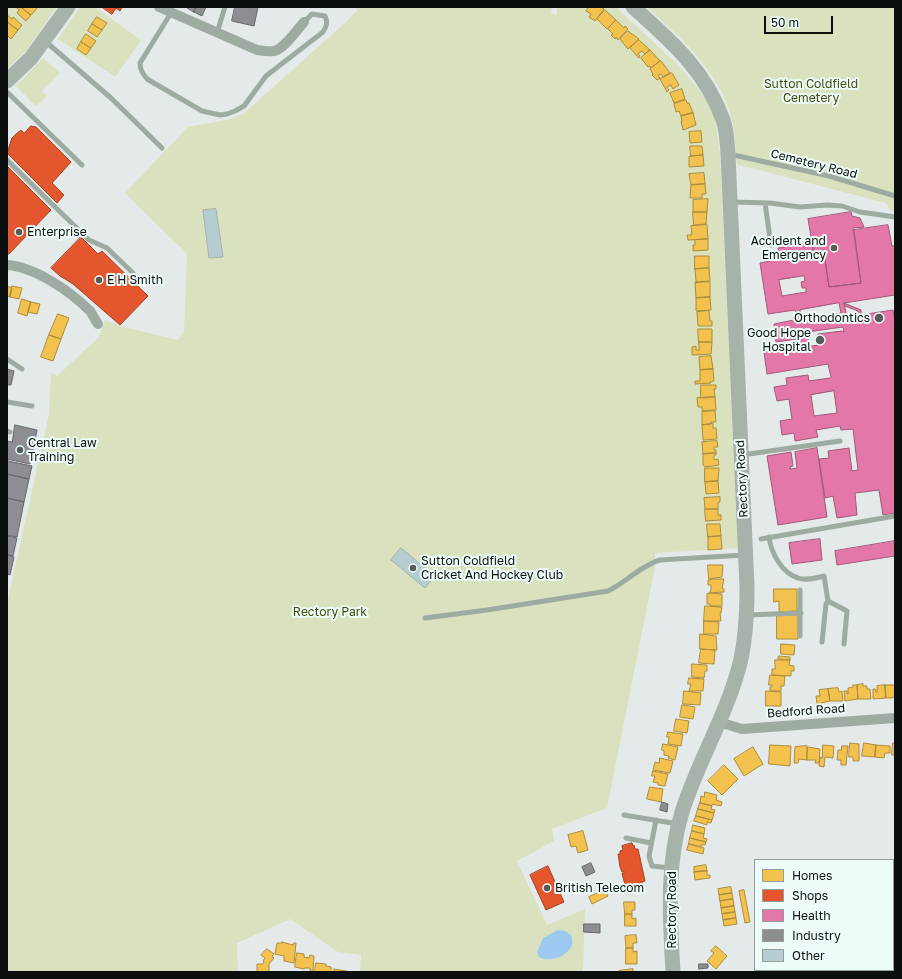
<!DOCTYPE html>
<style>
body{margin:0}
#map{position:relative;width:902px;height:979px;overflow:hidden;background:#e4eae9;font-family:"Golos Text",sans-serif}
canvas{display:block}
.frame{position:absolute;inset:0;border:8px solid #0b100f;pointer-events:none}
.legend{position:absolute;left:754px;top:859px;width:140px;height:112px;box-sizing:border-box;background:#edfcf8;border:1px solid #939e9b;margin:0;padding:5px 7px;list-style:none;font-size:12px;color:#0b100f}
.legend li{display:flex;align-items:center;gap:8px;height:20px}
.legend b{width:20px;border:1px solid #939e9b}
.scale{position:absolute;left:764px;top:16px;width:69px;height:18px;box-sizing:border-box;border:2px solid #0b100f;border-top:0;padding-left:5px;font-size:12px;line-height:14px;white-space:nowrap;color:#0b100f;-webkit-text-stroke:3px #edfcf8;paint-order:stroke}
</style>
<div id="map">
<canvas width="902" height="979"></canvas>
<div class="frame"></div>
<ul class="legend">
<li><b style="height:11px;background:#f2c14e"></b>Homes</li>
<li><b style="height:11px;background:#e4572e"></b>Shops</li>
<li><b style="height:11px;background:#e377a8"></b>Health</li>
<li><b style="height:11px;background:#8d8d92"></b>Industry</li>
<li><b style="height:11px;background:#b5cdd1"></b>Other</li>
</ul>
<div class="scale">50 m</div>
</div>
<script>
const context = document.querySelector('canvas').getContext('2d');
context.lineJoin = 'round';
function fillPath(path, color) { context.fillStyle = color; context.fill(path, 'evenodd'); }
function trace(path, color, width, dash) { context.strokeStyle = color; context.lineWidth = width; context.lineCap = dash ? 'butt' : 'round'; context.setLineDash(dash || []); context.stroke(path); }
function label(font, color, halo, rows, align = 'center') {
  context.font = font + ' "Golos Text",sans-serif'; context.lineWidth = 4; context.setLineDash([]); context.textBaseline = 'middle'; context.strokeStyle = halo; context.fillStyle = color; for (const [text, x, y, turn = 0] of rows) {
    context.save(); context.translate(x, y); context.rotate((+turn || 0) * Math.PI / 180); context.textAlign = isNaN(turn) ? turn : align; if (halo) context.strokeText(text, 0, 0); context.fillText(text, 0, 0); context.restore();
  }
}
fillPath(new Path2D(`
 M7 7H57L26 51 7 69Z
 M80 7H95L141 40 115 77 58 39Z
 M356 7H552L551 13 557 15V7H616L680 67 702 94 710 107 715 120 720 154 738 548 655 553V567L607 808 552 829 554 841 517 861 547 925 585 909 583 972H360L361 955 338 952 290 919 237 943 238 972H7V604L49 414 51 372 57 376 99 337 105 320 120 326 178 340 184 331 187 254 125 193 188 127 227 120 243 114 345 23 357 11Z
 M647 7H895V212L891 211 886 203 743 166 737 165C735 149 735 132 731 116 718 70 681 38 647 7Z
 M43 58 60 73 42 91 47 96 36 106 16 86Z`), '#d9e1be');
fillPath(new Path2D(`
 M558 930 565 931 571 935C572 938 573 942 572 945 567 957 549 963 539 957L537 952 543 938Z`), '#9dc9f1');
const homes = new Path2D(`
 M16 7H21L31 15 26 21 17 13 19 10Z
 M21 7H38L31 15Z
 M589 7H601L604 9 595 21 589 17 591 14 586 11Z
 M605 10 616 20 607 29 597 19Z
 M7 15 12 19 13 17 22 25 18 30 7 22Z
 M97 17 107 23 102 30 92 24Z
 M616 20 624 28 625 26 628 29 618 40 616 37 615 39 611 35 613 34 608 29Z
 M7 22 18 30 11 39 7 35Z
 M92 24 102 30 97 37 88 31Z
 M628 31 639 39 628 49 620 39Z
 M86 34 96 41 91 48 81 42Z
 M639 40 650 50 645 54 642 51 638 54 640 56 639 58 630 48Z
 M81 42 91 48 86 55 77 49Z
 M650 50 660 61 651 68 650 66 648 67 641 58Z
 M661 61 670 73 663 77 661 74 658 75 660 78 657 80 652 75 653 74 650 69Z
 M672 73 679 85 673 89 671 85 667 87 669 90 667 92 660 79Z
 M682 89 685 99 674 103 670 93Z
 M686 100 687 103H689L693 113 681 116 679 111 676 112 674 104Z
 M693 113 696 125 683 130 681 121H682L681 116Z
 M701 131 702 142 690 143 689 132Z
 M690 146H702L703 155 691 156Z
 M703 155 704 166 689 167V157Z
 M704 173 705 184 691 185 689 174Z
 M705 184 706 194H702V198H690L691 185Z
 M708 199 707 212H693V200Z
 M693 212H707L706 224 694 225Z
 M707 225 708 239 688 240 687 235H692L691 226Z
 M708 239V250L693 251V245H695V240Z
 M695 256H709V268L695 269Z
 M709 268 710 281 696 282 695 269Z
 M710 282V297L696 298 695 283Z
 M7 286 12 288 10 297 7 296Z
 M12 286 22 288 19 299 10 297Z
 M710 297 711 310 696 311V298Z
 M22 299 31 302 27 316 18 313Z
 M31 302 40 304 37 314 28 312Z
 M709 311 710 321H712V326H698L697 312Z
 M58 314 69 318 61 339 49 335Z
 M698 329H712V342H699Z
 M49 335 61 339 53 361 41 357Z
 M699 342H712L711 354 692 355V347L696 346V350H699Z
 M711 356 713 369 700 370 699 357Z
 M713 369 714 381 710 382 711 383 695 384V381H700V370Z
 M701 385H716V389H714L715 397 701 398Z
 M715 397 716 410 702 411V407H698L697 398Z
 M715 411 716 422H711V424L702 425V412Z
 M713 424V428H716L717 439 703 440 702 425Z
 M717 441 718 447H714V450H716V453L703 454 702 442Z
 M716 453V455H714V460L718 459 719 465 705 467 703 465V454Z
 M705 468H719L718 481 705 482Z
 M718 481 719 493 706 494 705 482Z
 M720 497V502L718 503V509H705L704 498Z
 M705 509H718V515H721V520L706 521Z
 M707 524H720L721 536 708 537Z
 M721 536 722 549 708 550V537Z
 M708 565H723L722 577 709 579Z
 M711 579H724L722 588 724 589V592L709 593 711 590V585H708V580H711Z
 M774 589H797V611L779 612V601L774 602Z
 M710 593 722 594V606H710V604H707V594Z
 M705 606 722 607 721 613H720L721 621H704Z
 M777 615H798V639H777Z
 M704 621 719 622 718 634H704Z
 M700 634 716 636 717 650 700 649Z
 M781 644 795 645 794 655 781 654Z
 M701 649 715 650 714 664 699 663Z
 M779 656 790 657V660L778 659Z
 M775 660H790L789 665 794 666V671H791V676L772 675V669H775Z
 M692 664 707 665V671H705L704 678 692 677Z
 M770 675 785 676 784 686H781V691H770V687H772V685H769Z
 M689 678 704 679 703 691H689L691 684H688Z
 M863 684V686H867V689H870L871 699H858L857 685Z
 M853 685H857L858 699 845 701 844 691H847V694H848V688L853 687Z
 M885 685H895V698L893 697 892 698H886Z
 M885 685 886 698 873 699V689H875L876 692H877V686Z
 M838 688 839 692 842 691 843 701H830L828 689Z
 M828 689 830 701 817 704 816 696H820L819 690Z
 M684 691 701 693 700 705 683 704Z
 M766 691 781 692V706H766Z
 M682 705 695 707 693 719 680 717Z
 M676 719 689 721 687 733 674 731Z
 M668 732 683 734 681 746 668 744 669 737H667Z
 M850 743 859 744V761H853V757H849Z
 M864 743 876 745 875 757 862 756Z
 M893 743H895V755H892Z
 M663 744 678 747 675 760 668 758 669 756 664 755V751L662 750Z
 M770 745 791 746 790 766 769 764Z
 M823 745 834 746 833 758 825 757 824 767 819 766 820 757 822 758Z
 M876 745 890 746V753H885L884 758 875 757Z
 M807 746V760L799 759 798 763H794L795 747Z
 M842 746H848L846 765H841V760H837L838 750H841Z
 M753 747 763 764 744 776 734 759Z
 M808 747 820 749 819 763H815L816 760H807Z
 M660 758 673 761 670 773 653 770 655 762 659 763Z
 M724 765 738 779 722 795 708 781Z
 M653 771 668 774 665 786 658 785V783L653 782 655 776H652Z
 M650 787 663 789 661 802 647 799Z
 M705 792 717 795 716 800 722 802 721 806 712 804V806L700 803 701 796 704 797Z
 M700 803 712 806 711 809 715 810 714 813 698 809Z
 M698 809 714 813 712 820 696 816Z
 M696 816 712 820 711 823 707 822V825L694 821Z
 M693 825 705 828 704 834 692 831Z
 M583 831 588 850 578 853 576 846 571 847 568 835Z
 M692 831 704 834 703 838 707 839 706 842 690 838Z
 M690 838 706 842 705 845H701V847L689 844Z
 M689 844 704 848 703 854 687 850Z
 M706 865 707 871 694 872V867Z
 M893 865H895V878H893Z
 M707 871V875H710V878L695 880 694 872Z
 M731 887 732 893 719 895 718 889Z
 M605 890 608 896 592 904 589 897Z
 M744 890 750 922 745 923 739 891Z
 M732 893 733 899 720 901 719 895Z
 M733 899 734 906 721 908 720 901Z
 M624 902H635V910H632V914H625Z
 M734 906 735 912 722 914 721 908Z
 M735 912 736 918 723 920 722 914Z
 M625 914H632V919L636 918V926H625Z
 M736 918 737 924 724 926 723 920Z
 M636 935 637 943H633V948H626L625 936Z
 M282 942 293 945 294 943H296L294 963 284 961V956L275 954 277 943H282Z
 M716 946 727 956 716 969 707 961 714 953 711 951Z
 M626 948H633V952L637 951V964H626Z
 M267 949 274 954 272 957 274 958 269 964V972H257V964H263L264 962 263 961 265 958 261 955Z
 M297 953 304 954V957L309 958 310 955 314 956 313 971H310V968H304V969L295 967Z
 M316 963 326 964V966L331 967V972H315Z
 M334 969 352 972H333H334Z
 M633 969V972H619V971Z`);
fillPath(homes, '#f2c14e');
trace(homes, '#ad8c3b', 1);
const shops = new Path2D(`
 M102 7H122L120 11 116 8 112 14Z
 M31 126 36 127 71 162 52 183 64 195 57 203 7 153 12 138 15 135 21 130 24 133Z
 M8 167 51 210 9 254H7Z
 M81 237 98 254 102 251 148 296 120 325 73 284 60 276 51 268Z
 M632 843 633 846 634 845 635 849H638L645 881 642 882V883L633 885V884L625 885 622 873H624V871L622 872 620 867 618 854H620V851L623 850 622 846Z
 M548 866 564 902 546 910 530 875Z`);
fillPath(shops, '#e4572e');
trace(shops, '#a34225', 1);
const health = new Path2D(`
 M851 212 852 216 860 218 864 227 853 228 861 283 829 287 824 253 814 254 808 219Z
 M888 225 892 246H895V295L844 303 847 317 893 310 895 319V513L883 515 879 490 855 493 857 515 837 518 833 496 825 498 819 459 829 458 828 451 849 448 852 471 858 470 853 429 841 430 840 426 816 430 818 437 795 441 794 433 782 435 780 421 792 419 789 399 777 401 774 387 787 385 786 378 808 375 809 381 830 378 831 377 828 364 767 374 764 352 819 345 818 334 842 331 843 332H844L843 327 807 332 809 344 798 347 797 339 776 342 774 324 794 320 793 317 797 316 795 310 768 314 760 263 780 259 778 248 790 246V240L799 238 800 244 812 243 814 254 824 253 829 287 861 283 854 230ZM804 276 805 281 801 282 802 288H806V292L782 296 779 280ZM839 303 841 313 809 318 808 314 801 316 800 310ZM834 391 837 413 814 416 811 395Z
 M844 303 861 310V315H858V311L845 306Z
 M817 448 827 517 778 525 767 456 791 452 793 466 790 467 791 469 797 468 795 452Z
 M820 539 822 560 792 564 789 543Z
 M895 541V556L837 565 835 551Z`);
fillPath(health, '#e377a8');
trace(health, '#a2587a', 1);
const industry = new Path2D(`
 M186 7H196L194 12Z
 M196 7H206L202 16 194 12Z
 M235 7H258L254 26 232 21Z
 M7 369 14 371 11 385H7Z
 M15 425 37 430 30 464 7 459V441L12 442Z
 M8 461 32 466 29 479 7 474Z
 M7 474 29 479 24 502 7 498Z
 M7 498 24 502 17 537 7 535Z
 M7 536 17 538 13 556 7 555Z
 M7 555 14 557 10 575 7 574Z
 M662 802 668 804 667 812 660 810Z
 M591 863 595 872 586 876 582 867Z
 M584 924H600V933L584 932Z
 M699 964H708V968L699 969Z`);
fillPath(industry, '#8d8d92');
trace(industry, '#66686b', 1);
const building = new Path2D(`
 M216 209 223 257 209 258 203 210Z
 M401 548 435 576 425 588 391 560Z`);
fillPath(building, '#b5cdd1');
trace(building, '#a9afaf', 1);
trace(new Path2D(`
 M171 13 140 63C140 70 143 74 147 79L202 111 220 115 227 114 235 111 244 106 266 76 323 32C327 26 328 22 325 16L312 14 304 22
 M217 33 225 7
 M45 41 111 98 162 148
 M7 92 82 165
 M729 154 829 176 895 196
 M7 160 89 240 107 248 133 273
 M731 202 770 203 800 207 827 205 842 206 860 212 895 217
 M765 203 771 245
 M7 359 22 369
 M7 402 32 406
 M7 431 10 432
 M742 455 840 441
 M769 537C771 553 782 573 798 578 806 581 816 578 824 576L828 601 826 604 822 642
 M761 539 895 516
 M800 590V636
 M828 601 847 611 844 644
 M747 615 801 613
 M425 618 487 610 608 591C626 582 642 565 660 560L745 555
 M624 815 678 824
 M656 820 649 856 652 866 670 868
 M626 838 651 843`), '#9eaba2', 5);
trace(new Path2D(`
 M159 7 257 50C263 51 269 52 274 51 284 49 297 30 304 22
 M7 265C35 267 70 291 90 311 93 315 95 320 98 324
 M719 722 742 729 895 718
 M893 899H895`), '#9eaba2', 10);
trace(new Path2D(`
 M633 7C671 41 706 71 723 120 727 131 727 143 728 154L747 587C747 612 746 638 740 663 727 715 698 761 682 812 666 865 670 918 673 972
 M7 81 31 58 68 7`), '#a7b3aa', 15);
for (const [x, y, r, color] of [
 [19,232,4,"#575c5b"],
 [834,248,4,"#575c5b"],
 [99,280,4,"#575c5b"],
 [879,318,5,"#575c5b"],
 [820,340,5,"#575c5b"],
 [20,450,4,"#575c5b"],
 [413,568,4,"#575c5b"],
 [547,888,4,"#575c5b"]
]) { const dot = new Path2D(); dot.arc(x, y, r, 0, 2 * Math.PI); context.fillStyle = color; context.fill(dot); trace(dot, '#edfcf8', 1.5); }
label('12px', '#464b0e', '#edfcf8', [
 ["Sutton Coldfield",811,84],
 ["Cemetery",811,98],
 ["Rectory Park",330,612]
]);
label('12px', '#0b100f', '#edfcf8', [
 ["Cemetery Road",814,164,14],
 ["Rectory Road",742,479,-93],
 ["Bedford Road",806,711,-4],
 ["Rectory Road",672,910,-90]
]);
label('12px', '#0b100f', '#edfcf8', [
 ["Enterprise",27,232],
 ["Accident and",826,241,"right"],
 ["Emergency",826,255,"right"],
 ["E H Smith",107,280],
 ["Orthodontics",870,318,"right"],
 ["Good Hope",811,333,"right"],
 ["Hospital",811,347,"right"],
 ["Central Law",28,443],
 ["Training",28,457],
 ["Sutton Coldfield",421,561],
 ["Cricket And Hockey Club",421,575],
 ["British Telecom",555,888]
], 'left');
</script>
